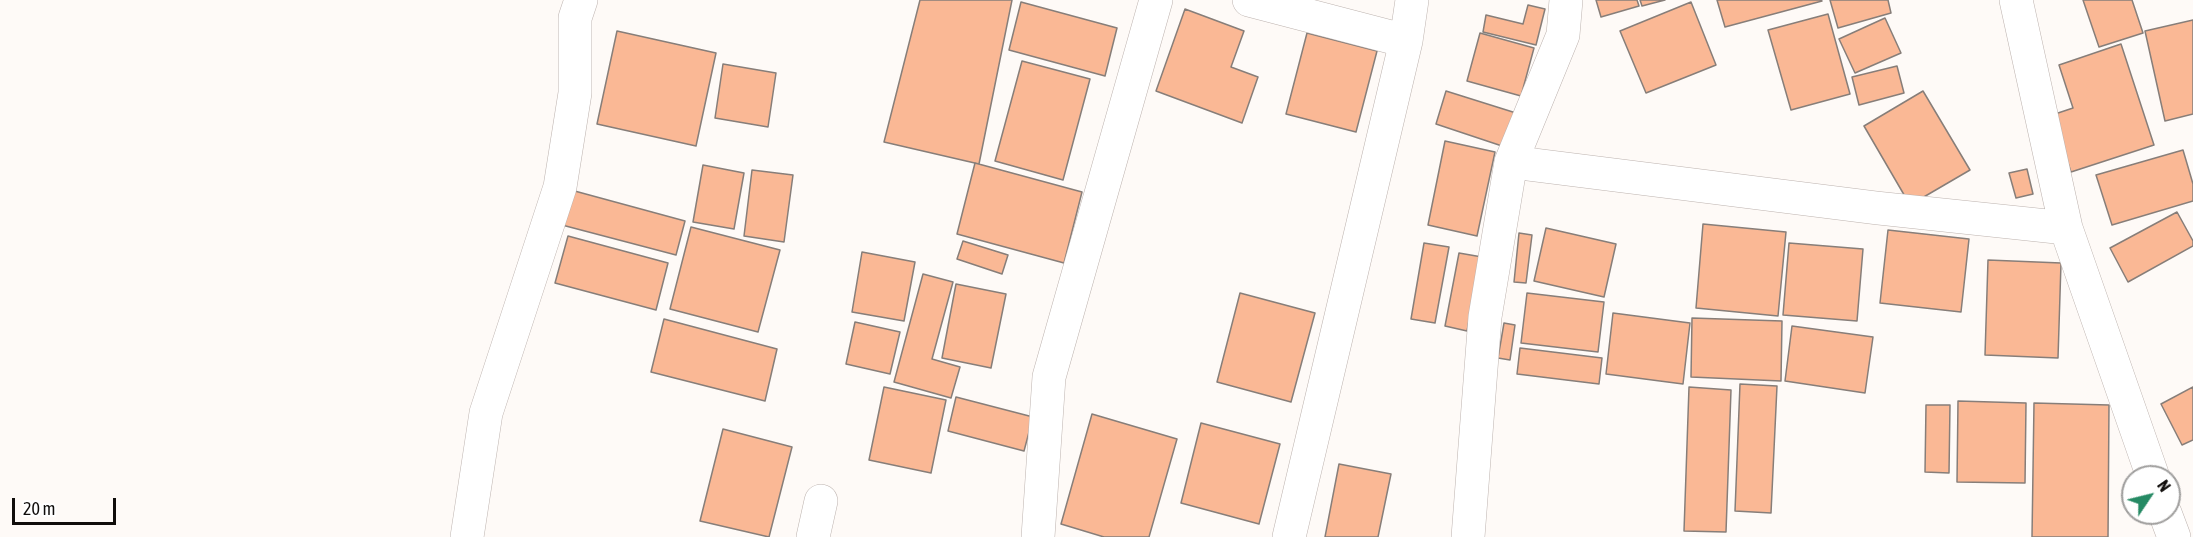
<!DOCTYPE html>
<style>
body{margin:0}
#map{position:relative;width:2193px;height:537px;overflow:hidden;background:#fefaf7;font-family:"Asap Condensed",sans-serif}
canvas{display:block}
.north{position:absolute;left:2121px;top:465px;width:60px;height:60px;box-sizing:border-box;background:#fff;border:2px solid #9f9e9d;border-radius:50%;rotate:55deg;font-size:16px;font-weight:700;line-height:24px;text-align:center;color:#100d0b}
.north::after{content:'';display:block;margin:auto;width:21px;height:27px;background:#268a64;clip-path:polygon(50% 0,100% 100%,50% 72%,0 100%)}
.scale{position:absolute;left:12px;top:498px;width:104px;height:27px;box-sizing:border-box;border:3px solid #100d0b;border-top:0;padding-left:8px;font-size:18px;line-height:21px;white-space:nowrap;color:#100d0b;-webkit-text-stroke:4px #fff;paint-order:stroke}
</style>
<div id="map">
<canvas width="2193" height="537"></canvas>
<div class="north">N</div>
<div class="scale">20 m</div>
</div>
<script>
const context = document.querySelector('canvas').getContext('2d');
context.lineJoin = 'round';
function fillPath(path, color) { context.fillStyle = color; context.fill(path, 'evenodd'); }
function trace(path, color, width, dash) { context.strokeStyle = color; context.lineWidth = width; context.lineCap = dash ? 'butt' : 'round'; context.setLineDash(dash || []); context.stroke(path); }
const building = new Path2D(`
 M920 0H1012L979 164 884 142Z
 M1596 0H1637L1639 6 1601 17Z
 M1640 0H1665L1642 6Z
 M1717 0H1821L1822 1 1725 27Z
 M1830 0H1888L1891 13 1838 28Z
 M2083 0H2132L2143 33 2099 47Z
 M1021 2 1117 28 1105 76 1009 50Z
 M1691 2 1716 65 1646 93 1620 31Z
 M1528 5 1545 9 1536 45 1483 32 1486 15 1523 24Z
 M1185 9 1244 31 1231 67 1258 77 1242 123 1156 91Z
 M1828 14 1850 94 1791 110 1768 30Z
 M1885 18 1901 53 1855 73 1839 39Z
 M2193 20V114L2165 121 2145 31Z
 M617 31 716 53 696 146 597 124Z
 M1307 33 1377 51 1356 132 1286 114Z
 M1480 33 1534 48 1521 96 1467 81Z
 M2121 44 2154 145 2071 172 2052 115 2073 108 2059 65Z
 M1022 61 1090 79 1063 180 995 161Z
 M723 64 776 73 768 127 715 118Z
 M1897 66 1904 93 1859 105 1852 77Z
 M1446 91 1516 113 1505 147 1436 124Z
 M1923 91 1970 170 1910 205 1864 126Z
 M1445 141 1495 152 1477 236 1428 225Z
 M2183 150 2193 184V201L2112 225 2096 175Z
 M975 163 1082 192 1064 263 957 234Z
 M703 165 744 173 734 229 693 222Z
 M2027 169 2033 194 2016 198 2009 173Z
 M752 170 793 175 784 242 744 236Z
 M571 190 685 221 676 255 562 225Z
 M2177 212 2193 241V246L2128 282 2110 248Z
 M1703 224 1786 232 1778 316 1696 308Z
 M691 227 780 250 758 332 670 309Z
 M1546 228 1616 244 1604 297 1534 281Z
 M1888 230 1969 239 1961 312 1880 303Z
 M1519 233 1532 235 1526 283 1514 282Z
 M568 236 668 263 656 310 555 283Z
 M963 241 1008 255 1002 274 957 259Z
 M1424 243 1449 247 1435 323 1411 319Z
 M1789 243 1863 249 1857 321 1783 315Z
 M862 252 915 262 904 321 852 312Z
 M1459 253 1482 257 1467 331 1445 326Z
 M1988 260 2061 263 2058 358 1985 355Z
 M923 274 953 282 932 359 960 367 951 398 894 382Z
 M956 284 1006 294 991 368 942 358Z
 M1240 293 1315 313 1291 402 1217 382Z
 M1527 293 1604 302 1598 352 1521 343Z
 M1613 313 1690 323 1683 384 1606 374Z
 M1692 318 1782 321 1781 381 1691 377Z
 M664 319 777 349 765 401 651 372Z
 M855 322 900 332 890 374 846 364Z
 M1504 323 1515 325 1510 360 1498 358Z
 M1792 326 1873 337 1865 393 1785 381Z
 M1520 348 1602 358 1599 384 1517 374Z
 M1740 384 1777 386 1771 513 1735 511Z
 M884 387 946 400 931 473 869 460Z
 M1689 387 1731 390 1726 532 1684 531Z
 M2193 387V440L2182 445 2161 404Z
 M956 397 1033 417 1024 451 948 431Z
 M1958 401 2026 403 2025 483 1957 482Z
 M2034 403 2109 405 2108 537H2032Z
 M1926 405H1950L1949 473 1925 472Z
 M1092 414 1177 439 1149 537H1104L1061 524Z
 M1201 423 1280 444 1259 524 1181 503Z
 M723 429 792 447 769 537 700 521Z
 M1339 464 1391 474 1378 537H1325Z`);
fillPath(building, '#fab895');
trace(building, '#877e79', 1.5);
const minor = new Path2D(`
 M1249 0 1406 41
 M2016 0 2066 228 2153 477
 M1511 162 1877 208 2066 228
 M2165 513 2174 537
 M467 537 486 413 560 187 575 93V18L581 0
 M813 537 821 501
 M1038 537 1049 377 1156 0
 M1289 537 1406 41 1412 0
 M1468 537 1485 317 1511 162 1563 35 1566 0`);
trace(minor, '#bdb3af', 34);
trace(minor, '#fff', 33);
</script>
